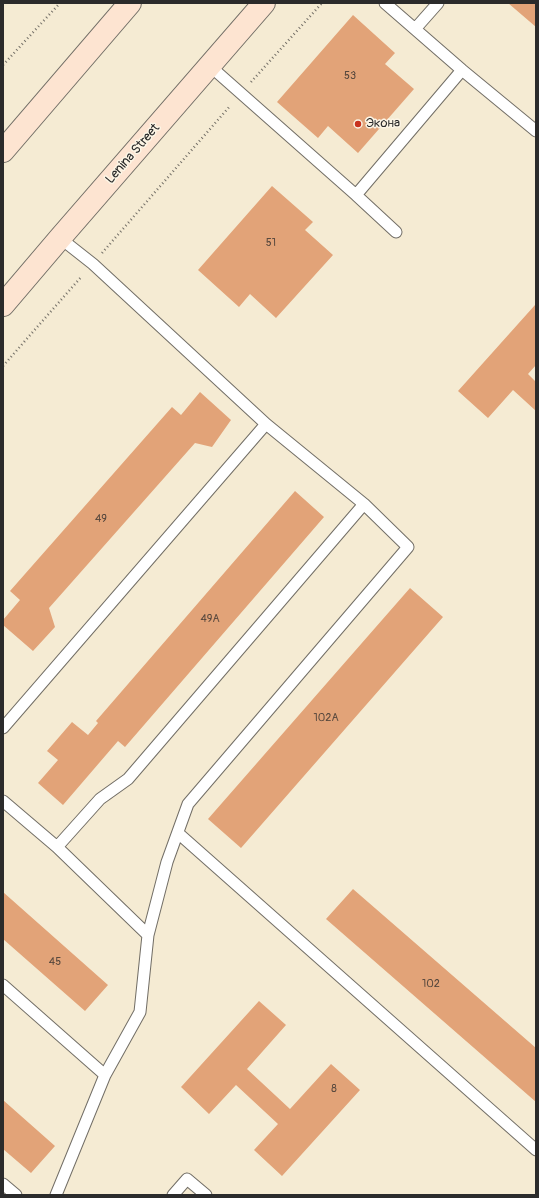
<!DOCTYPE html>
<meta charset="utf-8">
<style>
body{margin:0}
#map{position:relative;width:539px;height:1198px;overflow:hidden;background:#f5ebd3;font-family:Pangolin,sans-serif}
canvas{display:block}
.frame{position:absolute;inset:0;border:4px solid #2b2b2b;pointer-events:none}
</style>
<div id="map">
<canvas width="539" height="1198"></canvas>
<div class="frame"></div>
</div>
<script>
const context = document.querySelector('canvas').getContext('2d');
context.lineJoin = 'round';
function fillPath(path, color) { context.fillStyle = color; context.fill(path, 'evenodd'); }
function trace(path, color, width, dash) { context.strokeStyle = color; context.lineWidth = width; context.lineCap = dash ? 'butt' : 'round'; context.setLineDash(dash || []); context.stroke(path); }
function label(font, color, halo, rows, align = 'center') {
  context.font = font + ' Pangolin,sans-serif'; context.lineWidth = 3; context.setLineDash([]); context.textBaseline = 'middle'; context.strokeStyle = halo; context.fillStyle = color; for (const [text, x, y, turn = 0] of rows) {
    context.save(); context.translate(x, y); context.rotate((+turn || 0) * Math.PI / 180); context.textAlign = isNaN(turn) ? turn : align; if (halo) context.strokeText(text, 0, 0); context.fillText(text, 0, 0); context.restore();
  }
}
fillPath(new Path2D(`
 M508 3H536V27Z
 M353 15 395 53 385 64 414 89 358 153 328 126 318 138 277 102Z
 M272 186 313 222 305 230 333 255 276 318 250 294 239 307 198 270Z
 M535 305 536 306V365L528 374 536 382V411L513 390 488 418 458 391Z
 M200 392 231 420 212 447 195 443 49 608 55 627 33 651 3 625V620L20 600 10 591 172 407 181 415Z
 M295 491 324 517 125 747 118 741 63 805 38 783 58 760 47 751 72 722 88 735 98 723 96 721Z
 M410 588 443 617 241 848 208 819Z
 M353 889 536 1048V1102L326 919Z
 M3 892 108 985 85 1011 3 939Z
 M259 1001 286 1025 247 1069 290 1109 331 1064 360 1090 282 1176 254 1150 278 1124 236 1085 209 1114 181 1087Z
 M3 1100 55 1146 31 1173 3 1149Z`), '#e2a378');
const lane = new Path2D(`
 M385 3 462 70 536 131
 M415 29 438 3
 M210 66 356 195 462 70
 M356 195 396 232
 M3 728 266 424
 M3 801 57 847 148 935
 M178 833 536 1150
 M57 847 100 799 128 779 364 504
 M3 985 105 1075 140 1012 148 935 167 862 188 804 408 547 364 504 266 424 93 264 60 238
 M3 1184 16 1195
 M56 1195 105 1075
 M173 1195 187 1179 206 1195`);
const secondary = new Path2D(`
 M3 151 130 3
 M3 305 60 238 264 3`);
trace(lane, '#726e66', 13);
trace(secondary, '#726e66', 24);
trace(new Path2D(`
 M3 65 60 3
 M251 82 322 3
 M102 253 230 106
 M3 366 82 276`), '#726e66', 2.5, [1, 3]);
trace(lane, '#fff', 11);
trace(secondary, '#fde4d1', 22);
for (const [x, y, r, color] of [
 [358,124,4,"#c8321e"]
]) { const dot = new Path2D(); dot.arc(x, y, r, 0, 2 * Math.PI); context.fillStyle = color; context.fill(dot); trace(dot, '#fcf5e5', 1.5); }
label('11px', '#59493e', null, [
 ["53",350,76],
 ["51",271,243],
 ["49",101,519],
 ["49А",210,619],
 ["102А",326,718],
 ["45",55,962],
 ["102",431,984],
 ["8",334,1089]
]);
label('13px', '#2b2b2b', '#fcf5e5', [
 ["Экона",366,124]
], 'left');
label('13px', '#2b2b2b', '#fcf5e5', [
 ["Lenina Street",133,154,-49]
]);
</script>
